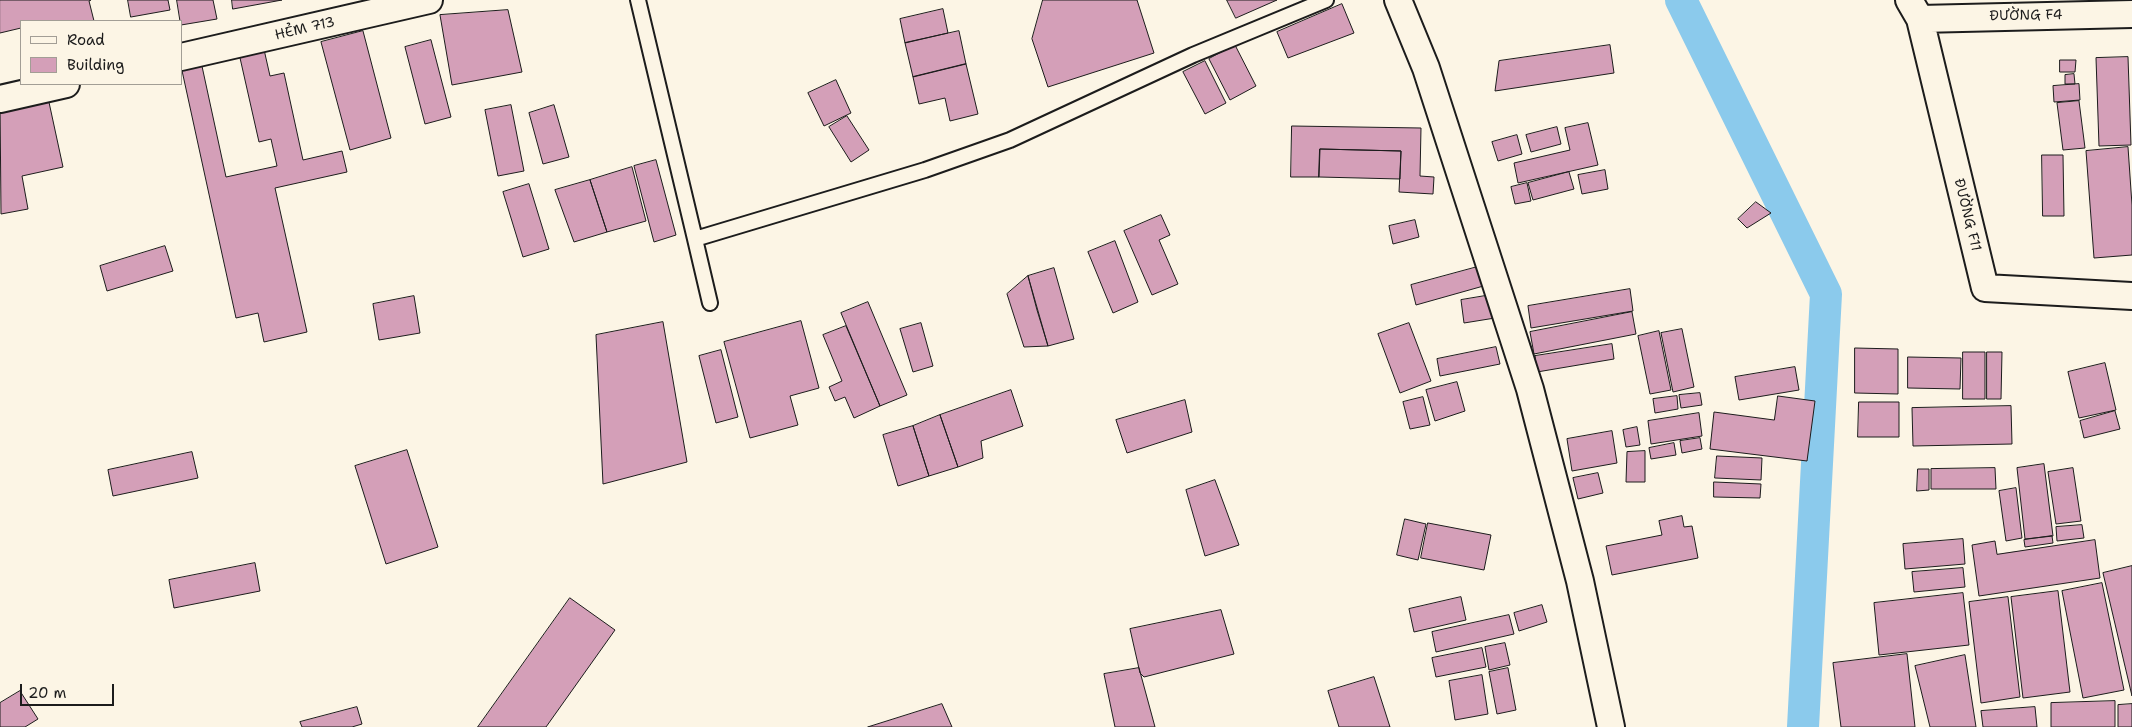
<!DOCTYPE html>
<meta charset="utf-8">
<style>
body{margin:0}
#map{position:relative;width:2132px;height:727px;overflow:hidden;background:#fcf5e5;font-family:"Shantell Sans",sans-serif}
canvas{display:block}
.legend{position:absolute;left:20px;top:20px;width:162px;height:65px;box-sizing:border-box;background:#fcf5e5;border:1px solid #a29e95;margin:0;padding:6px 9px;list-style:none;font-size:15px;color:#1c1c1c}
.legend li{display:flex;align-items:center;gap:10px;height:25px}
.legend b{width:25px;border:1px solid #a29e95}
.scale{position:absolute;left:20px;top:684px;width:94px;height:22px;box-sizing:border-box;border:2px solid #1c1c1c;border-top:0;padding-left:6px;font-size:15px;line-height:18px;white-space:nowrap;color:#1c1c1c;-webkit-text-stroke:4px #fcf5e5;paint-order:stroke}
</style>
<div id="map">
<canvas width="2132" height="727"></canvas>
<ul class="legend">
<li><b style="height:6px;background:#fcf5e5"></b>Road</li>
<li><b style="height:14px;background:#d49fb8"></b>Building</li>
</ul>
<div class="scale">20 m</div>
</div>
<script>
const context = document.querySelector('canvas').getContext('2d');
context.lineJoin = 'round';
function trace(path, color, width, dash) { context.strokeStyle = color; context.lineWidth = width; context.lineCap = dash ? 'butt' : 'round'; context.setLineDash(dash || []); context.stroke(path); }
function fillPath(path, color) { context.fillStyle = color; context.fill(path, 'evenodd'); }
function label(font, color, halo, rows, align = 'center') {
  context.font = font + ' "Shantell Sans",sans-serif'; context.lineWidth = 5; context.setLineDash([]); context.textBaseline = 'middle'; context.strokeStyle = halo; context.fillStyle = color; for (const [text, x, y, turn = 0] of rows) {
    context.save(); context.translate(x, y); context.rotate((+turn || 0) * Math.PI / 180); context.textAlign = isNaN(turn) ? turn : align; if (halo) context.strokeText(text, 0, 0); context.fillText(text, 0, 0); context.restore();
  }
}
trace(new Path2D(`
 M1681 0 1826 294 1803 727`), '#8bcaec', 32);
const building = new Path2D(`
 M0 0H91L89 1 94 21H21V28L0 33Z
 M128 0H168L170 10 131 17Z
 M177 0H213L217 19 181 25Z
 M232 0H282L233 9Z
 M1043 0H1137L1154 53 1048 87 1032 39Z
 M1227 0H1277L1236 18Z
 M1342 4 1354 33 1288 58 1277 32Z
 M943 9 948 33 905 43 900 19Z
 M508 10 522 72 452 85 440 15Z
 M363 31 391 138 350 150 321 42Z
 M959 31 966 64 913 77 905 43Z
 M431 40 451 117 425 124 405 47Z
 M263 45 270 76 284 73 303 160 342 151 347 172 275 188 307 332 264 342 258 313 236 318 181 66 200 57 226 177 277 166 271 139 259 142 238 49Z
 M1235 45 1256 86 1230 100 1209 59Z
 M1610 45 1614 73 1495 91 1499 61Z
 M2128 57 2131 145 2099 146 2096 58Z
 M2060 60H2076L2075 72H2060Z
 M1205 61 1226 103 1205 114 1183 72Z
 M966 64 978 114 950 121 945 98 919 104 913 77Z
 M2074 74 2075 84H2065V75Z
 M836 80 851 113 824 126 808 93Z
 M2079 84 2080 100 2054 102 2053 86Z
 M47 93 63 167 22 176 28 209 1 214 0 103Z
 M2079 101 2085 148 2063 150 2057 103Z
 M511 105 524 171 498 176 485 110Z
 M554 105 569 157 543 164 529 113Z
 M847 116 869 150 851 162 829 127Z
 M1588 123 1598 165 1518 183 1514 163 1570 150 1565 128Z
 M1292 126 1421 128 1420 176 1434 177 1433 194 1399 192 1401 151 1320 149 1319 177H1291Z
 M1557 127 1561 144 1531 152 1526 135Z
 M1517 135 1522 154 1498 161 1492 142Z
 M2128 147 2132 205V255L2094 258 2086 151Z
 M1320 149 1401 151 1400 179 1319 177Z
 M2042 155H2063L2064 216H2043Z
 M656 160 676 235 654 242 634 166Z
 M632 167 646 221 607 232 590 180Z
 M1605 170 1608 189 1582 194 1578 175Z
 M1569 172 1574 189 1533 200 1528 183Z
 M590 180 607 232 574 242 555 190Z
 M1527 183 1531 201 1515 204 1511 187Z
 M529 184 549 249 523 257 503 192Z
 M1756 202 1771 213 1747 228 1738 219Z
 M1161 215 1170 235 1159 240 1178 284 1152 295 1124 231Z
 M1415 220 1419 237 1393 244 1389 226Z
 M1115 241 1138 302 1113 313 1088 252Z
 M165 246 173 271 107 291 100 266Z
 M1481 266 1487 285 1416 305 1411 285Z
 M1054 268 1074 339 1048 346 1028 276Z
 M1028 276 1037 310 1048 346 1024 347 1007 294Z
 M1630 289 1633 311 1531 328 1528 306Z
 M1491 295 1495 318 1464 323 1461 300Z
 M414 296 420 333 379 340 373 304Z
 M868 302 907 395 880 406 841 313Z
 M1632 312 1636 334 1534 354 1530 332Z
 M801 321 819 388 790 396 798 425 750 438 724 342Z
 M663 322 687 462 603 484 596 335Z
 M921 323 933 366 913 372 900 329Z
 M1409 323 1431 381 1400 393 1378 334Z
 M846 326 880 406 854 418 845 397 835 401 829 387 842 381 823 335Z
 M1682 329 1694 387 1673 392 1661 333Z
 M1659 331 1671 390 1650 394 1638 336Z
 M1612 344 1614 359 1537 372 1535 356Z
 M1496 347 1500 364 1440 376 1437 359Z
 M1855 348 1898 349V394L1855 393Z
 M721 350 738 417 716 423 699 356Z
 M1963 352H1985V399H1963Z
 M1987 352H2002L2001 399H1987Z
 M1908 357 1961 358 1960 389 1908 388Z
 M2105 363 2116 410 2079 418 2068 372Z
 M1795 367 1799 390 1739 400 1735 377Z
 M1457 382 1465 411 1435 421 1426 390Z
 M1011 390 1023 426 981 441 983 458 958 467 940 415Z
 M1700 393 1702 405 1681 408 1679 395Z
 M1677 396 1678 409 1655 413 1653 399Z
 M1778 396 1815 401 1807 461 1710 449 1714 412 1774 420Z
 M1423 397 1430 425 1410 429 1403 402Z
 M1185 400 1192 432 1127 453 1116 420Z
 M1859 402H1899V437H1858Z
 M2011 406 2012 444 1913 446 1912 408Z
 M2115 411 2120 429 2084 438 2080 421Z
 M1699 413 1702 436 1651 444 1648 421Z
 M940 415 958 467 929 476 913 426Z
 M913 426 929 476 898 486 883 435Z
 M1637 427 1640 445 1626 447 1623 430Z
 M1612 431 1617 463 1572 471 1567 439Z
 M1700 438 1702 449 1682 453 1680 441Z
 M1674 443 1676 455 1651 459 1649 448Z
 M407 450 438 547 386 564 355 466Z
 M1645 451V482H1626L1627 452Z
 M192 452 198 478 113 496 108 470Z
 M1717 456 1762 458 1761 480 1715 478Z
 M2044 464 2053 536 2025 539 2017 468Z
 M1995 468 1996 489H1931V469Z
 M2073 468 2081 521 2056 524 2048 472Z
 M1918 469H1929V490L1917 491Z
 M1598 473 1603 493 1578 499 1573 478Z
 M1215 480 1239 545 1205 556 1186 490Z
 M1714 482 1761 484 1760 498 1714 497Z
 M2016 488 2022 538 2006 541 1999 491Z
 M1682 516 1684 527 1692 526 1698 558 1612 575 1606 546 1662 535 1659 521Z
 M1405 519 1426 524 1418 560 1397 555Z
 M1428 523 1491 535 1484 570 1421 558Z
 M2082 525 2084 538 2057 541 2056 527Z
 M2052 536 2053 543 2025 547 2024 540Z
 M1963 539 1965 564 1905 569 1903 544Z
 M2095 540 2100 578 1979 596 1972 545 1995 541 1997 554Z
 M255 563 260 591 174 608 169 580Z
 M2132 566V696L2103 573Z
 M1963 568 1965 587 1914 592 1912 572Z
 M2102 583 2124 690 2083 698 2062 591Z
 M2058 591 2070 692 2023 698 2011 597Z
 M1963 593 1969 645 1879 655 1874 603Z
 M1461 597 1466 620 1414 632 1409 609Z
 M2008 597 2020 697 1981 703 1969 602Z
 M570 598 615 630 546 727H478Z
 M1542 605 1547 622 1519 631 1514 613Z
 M1221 610 1234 654 1144 677 1140 673 1130 629Z
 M1509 615 1514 634 1436 652 1432 632Z
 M1505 643 1510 665 1489 670 1485 647Z
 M1482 648 1486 667 1436 677 1432 658Z
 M1907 654 1915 727H1841L1833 663Z
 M1965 655 1976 727H1930L1915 666Z
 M1139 668 1155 727H1115L1104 674Z
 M1508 668 1516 710 1497 714 1489 672Z
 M1482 675 1488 714 1455 720 1449 681Z
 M1374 677 1390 727H1339L1328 691Z
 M20 691 38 719 25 727H0V703Z
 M2115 701V727H2051V703Z
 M942 704 952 727H868Z
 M2132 704V727H2118V705Z
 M357 707 362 724 352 727H302L300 722Z
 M2035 707 2037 727H1983L1981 711Z`);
fillPath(building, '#d49fb8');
trace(building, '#1c1c1c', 1);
const lane = new Path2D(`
 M638 0 695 239 925 170 1010 140 1193 55 1326 0
 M695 239 710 303`);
const street = new Path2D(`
 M1398 0 1426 68 1530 389 1580 581 1611 727
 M1909 0 1920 19 1985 288 2132 296
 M1920 19 2132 14
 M181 57 429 0
 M0 99 66 84`);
trace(lane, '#1c1c1c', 18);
trace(street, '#1c1c1c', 30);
trace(lane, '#fcf5e5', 14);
trace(street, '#fcf5e5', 26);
label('14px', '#1c1c1c', '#fcf5e5', [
 ["ĐƯỜNG F4",2026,16,-1],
 ["HẺM 713",305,29,-13],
 ["ĐƯỜNG F11",1967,215,76]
]);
</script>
